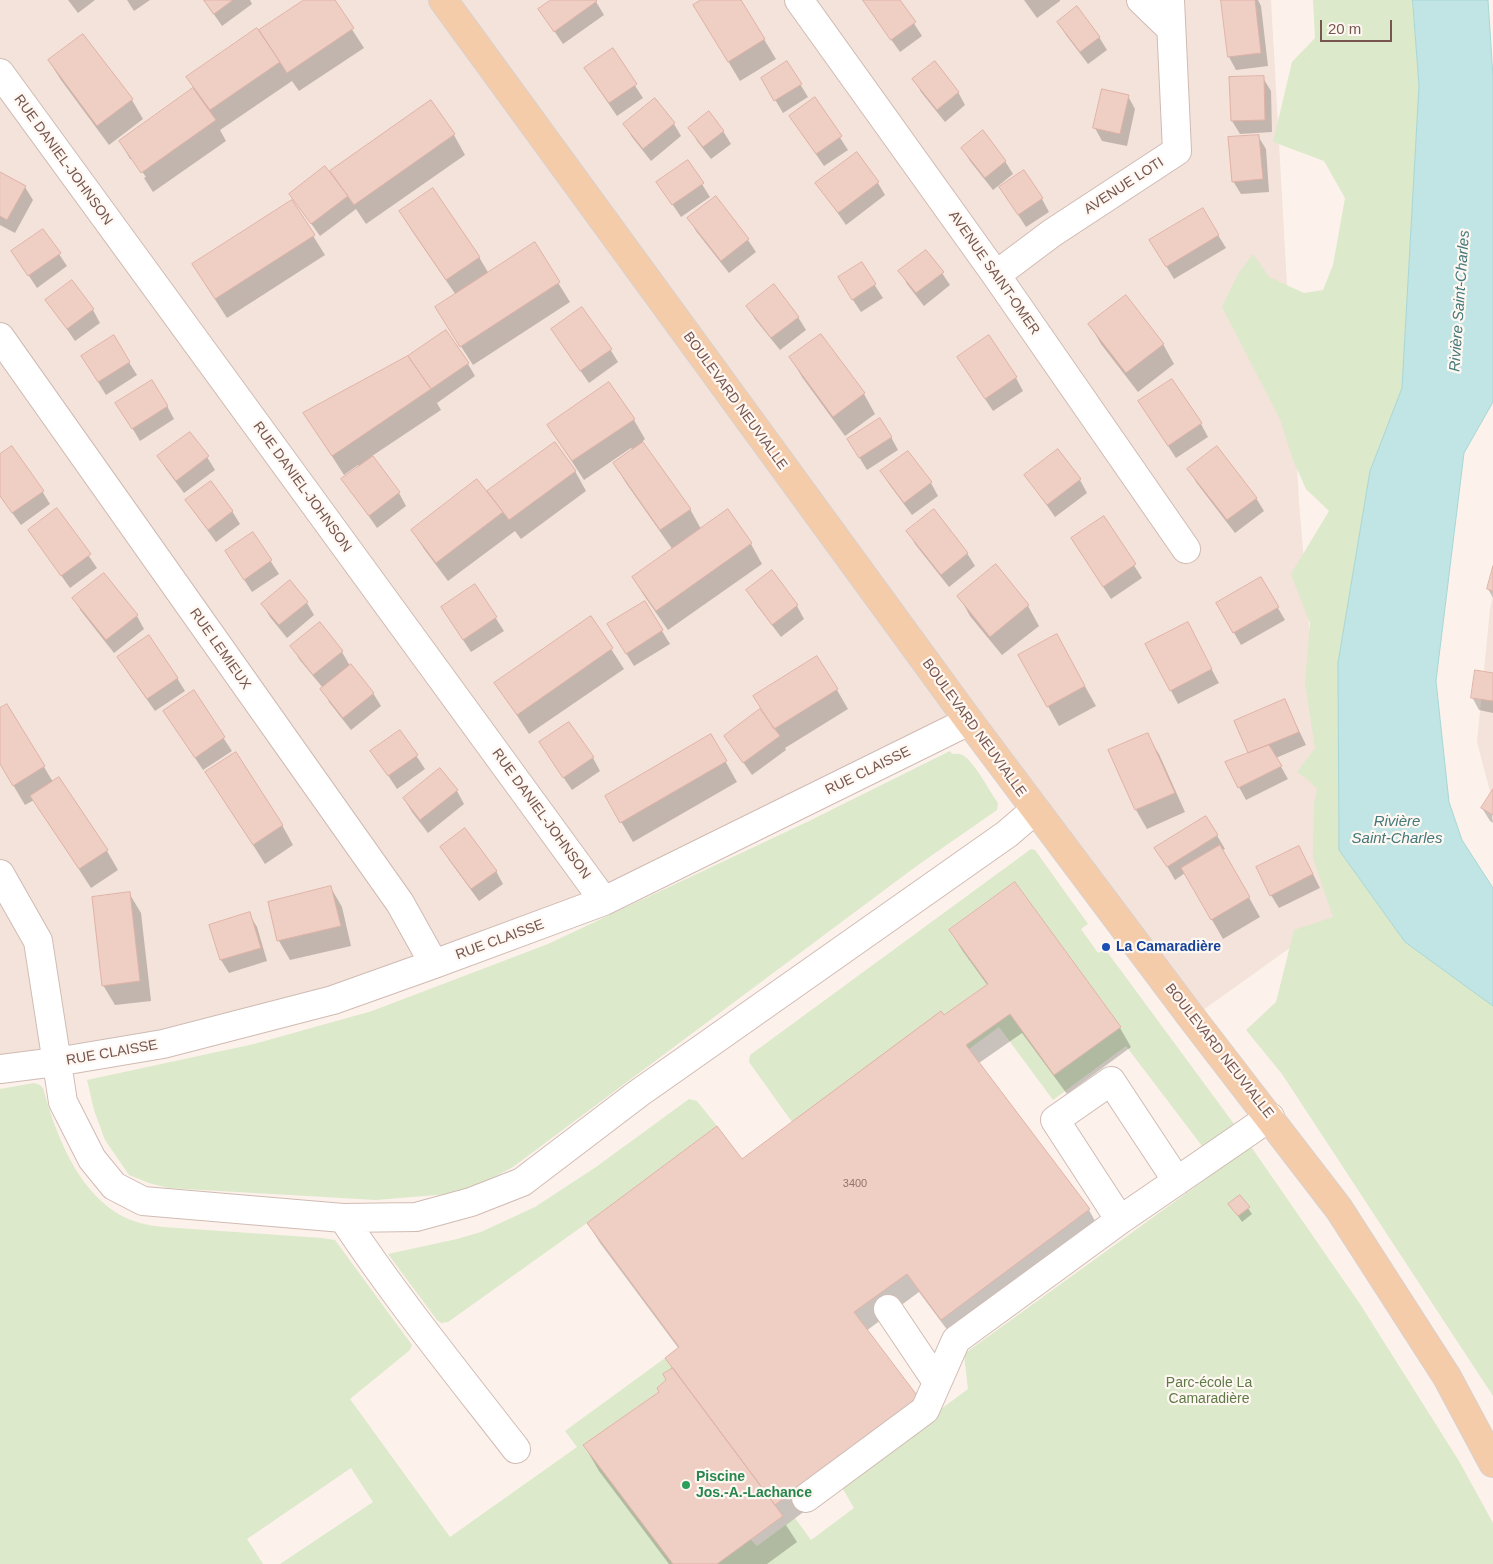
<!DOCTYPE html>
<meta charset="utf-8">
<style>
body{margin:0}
#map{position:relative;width:1493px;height:1564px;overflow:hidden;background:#fcf2eb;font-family:Helvetica,sans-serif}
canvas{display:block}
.scale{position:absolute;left:1320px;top:20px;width:72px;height:22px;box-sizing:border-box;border:2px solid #76564f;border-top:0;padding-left:6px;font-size:15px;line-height:18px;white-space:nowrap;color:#76564f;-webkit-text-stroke:4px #fef7f2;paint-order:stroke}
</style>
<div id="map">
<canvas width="1493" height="1564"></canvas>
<div class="scale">20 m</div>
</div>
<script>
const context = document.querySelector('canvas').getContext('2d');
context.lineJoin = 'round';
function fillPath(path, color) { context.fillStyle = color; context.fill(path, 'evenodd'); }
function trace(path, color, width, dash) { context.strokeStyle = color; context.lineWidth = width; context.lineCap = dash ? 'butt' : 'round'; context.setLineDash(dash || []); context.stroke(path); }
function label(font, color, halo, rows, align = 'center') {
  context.font = font + ' Helvetica,sans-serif'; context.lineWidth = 4.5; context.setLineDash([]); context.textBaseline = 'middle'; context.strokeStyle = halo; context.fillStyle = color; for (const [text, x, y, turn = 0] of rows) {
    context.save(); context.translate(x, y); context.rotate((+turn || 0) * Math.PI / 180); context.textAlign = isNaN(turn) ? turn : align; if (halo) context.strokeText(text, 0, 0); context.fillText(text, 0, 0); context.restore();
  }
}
fillPath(new Path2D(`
 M0 0H1271L1299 501 1333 917 1192 1018 969 721 434 964 0 1069Z
 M1493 595V803L1477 742 1490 609Z`), '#f3e3da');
fillPath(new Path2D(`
 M1313 0H1413L1419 86 1402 388 1370 471 1338 663 1339 850 1405 942 1493 1006V1396L1282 1074 1246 1030 1276 1002 1294 930 1333 917 1313 858 1314 803 1317 789 1307 779 1297 772 1315 748 1305 683 1310 623 1291 574 1329 511 1306 489 1293 460 1280 419 1222 307 1238 274 1253 254 1269 277 1304 293 1323 290 1333 265 1345 198 1324 161 1273 142 1292 62 1315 38Z
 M950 751 952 754C956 754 960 753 964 756 975 763 990 792 998 803L997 810 918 865 513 1167 481 1184 448 1194 376 1200 168 1188 149 1183 129 1175 105 1140 94 1110 87 1080 254 1044 372 1011 548 944 807 822Z
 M1031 849 1035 850 1088 924 1081 929 1098 953 1105 949 1237 1128 1205 1150 1126 1046 1053 1100 999 1027 969 1049 966 1045 1010 1014 1055 1075 1121 1027 1015 882 949 930 988 984 792 1122 749 1062 750 1055Z
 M34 1083 40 1085 43 1088C57 1139 83 1207 140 1223 147 1225 155 1226 163 1227L322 1238 335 1240 412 1345 410 1350 350 1399 450 1537 577 1447 565 1431 665 1358 673 1368 666 1380 657 1388 659 1392 583 1445 673 1564H280L373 1502 351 1468 247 1539 263 1564H0V1089Z
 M689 1099 697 1101 717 1126 587 1223 448 1322 441 1323 437 1320 388 1254 457 1239 481 1232 535 1207 596 1167Z
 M1252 1148 1360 1304 1459 1461 1493 1523V1564H717L750 1539 757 1546 795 1518 811 1540 854 1508 840 1484 968 1389 964 1354 1246 1150Z`), '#dce9ca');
const water = new Path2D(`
 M1413 0H1488L1493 77V402L1464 453 1436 681 1449 802 1462 840 1493 888V1006L1405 942 1339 850 1338 663 1370 471 1402 388 1419 86Z`);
fillPath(water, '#c0e5e4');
trace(water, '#a7d6d5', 1);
fillPath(new Path2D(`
 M68 0H95L78 13Z
 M127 0H150L134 11Z
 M204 0H250L252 4 222 26Z
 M306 0H333L364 48 299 91 292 81 220 130 226 141 153 192 144 178 146 177 133 159H130L120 141 194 89 188 77Z
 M553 0H595L604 15 563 44 540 10Z
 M703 0H740L776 59 740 81 706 25Z
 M863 0H899L922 36 900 52Z
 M1024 0H1060V1L1037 18Z
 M1222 0H1258L1261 6 1268 66 1236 70 1229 57Z
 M1077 8 1099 37 1107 50 1088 64 1066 35 1058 22Z
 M612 50 643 98 617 116 593 81Z
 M49 61 132 100 143 119 109 145 61 80Z
 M1263 78 1271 91 1272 132 1240 134 1232 121Z
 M914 79 958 92 965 105 945 122 921 92Z
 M800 84 808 97 783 113 770 91Z
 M1128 96 1135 109 1127 146 1102 141 1095 128Z
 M815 99 848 150 824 166 790 116Z
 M430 101 454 135 465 155 366 224 356 209 320 236 290 194 337 184 338 183 331 171Z
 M624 124H674L681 136 651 161 632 137Z
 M690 128 723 131 731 144 711 159 697 141Z
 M983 132 1005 161 1013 174 993 190 970 161 962 148Z
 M1258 136 1266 149 1269 192 1241 194 1233 181Z
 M688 162 710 197 681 217 658 183Z
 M0 173 25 187 33 200 15 233 0 225Z
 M817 183H878L885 195 846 225Z
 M1000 187 1042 199 1049 212 1026 227Z
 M292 202 325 255 227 318 205 284Z
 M400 211 479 257 489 274 534 244 570 302 473 365 436 308 456 295 412 231Z
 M689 218 748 240 756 252 729 273 696 231Z
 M1218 235 1226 248 1174 279 1151 241Z
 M13 252 59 254 67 266 37 288Z
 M861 264 883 298 861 312 847 291Z
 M900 271 942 273 950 285 924 306 907 284Z
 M47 300 93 310 100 323 75 341Z
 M748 306 798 317 806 330 780 350 755 319Z
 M1090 325 1163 344 1174 364 1138 392 1101 344Z
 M821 336 864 394 875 414 845 436 802 377 791 358Z
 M113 337 137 375 106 395 90 369Z
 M560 342 610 349 618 362 589 383Z
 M468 364 475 376 437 403 441 410 372 456 399 493 406 506 377 528 343 479 359 467 358 465 344 475 305 414Z
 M966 370 1016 378 1023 391 993 411Z
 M167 406 174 419 140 441 125 416Z
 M1147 414 1201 424 1208 437 1176 458Z
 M634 420 645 439 642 442 690 509 701 529 728 511 751 544 762 564 668 630 645 597 633 578 673 550 626 483 614 463 633 450 631 448 584 480 548 425Z
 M891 437 898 450 867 470 856 452Z
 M554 444 575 471 586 491 521 539 515 531 448 581 424 549 412 530 486 493Z
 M0 456 42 491 50 504 21 525 0 496Z
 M159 457H207L215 470 184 493 166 469Z
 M1189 469 1256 498 1264 511 1235 533 1196 482Z
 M882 472 931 483 938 496 912 515 889 484Z
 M1026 475 1080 480 1087 493 1055 517Z
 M187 500 232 511 240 524 216 542 195 513Z
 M57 510 97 568 70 588 29 530Z
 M1104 518 1142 578 1111 599 1072 539Z
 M908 531 967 553 975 566 949 587 915 544Z
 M253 534 279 574 252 592 234 564Z
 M996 566 1028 606 1039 626 1002 655 970 616 959 596Z
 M1493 571V598L1488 589Z
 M771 572 797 606 804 619 781 637 755 603 748 590Z
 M1261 579 1285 620 1241 645 1217 603Z
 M475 586 504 631 471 652 442 608Z
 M74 598 137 616 144 629 114 653 81 611Z
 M307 603 314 615 287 638 270 617 262 604Z
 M645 603 670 644 634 666 616 637Z
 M591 618 624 669 529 734 496 683Z
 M1194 637 1219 683 1178 704 1147 645Z
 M292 646 342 652 350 666 373 693 381 706 351 730 329 702 323 688 299 659Z
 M1020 656H1068L1096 706 1059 726Z
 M126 670 177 678 185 691 155 711Z
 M1493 674V713L1479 710 1472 697Z
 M837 690 848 709 785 748 786 750 752 775 725 736 766 716Z
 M193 692 232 751 203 770 164 711Z
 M1284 700 1306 745 1276 758 1288 779 1246 800 1239 787 1249 754 1235 722Z
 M7 705 53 782 107 851 118 870 91 888 34 800 25 805 0 763V710Z
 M400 731 425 769 397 789 372 751Z
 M1147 735 1159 754 1185 812 1147 829 1136 810 1110 751Z
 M711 736 737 782 633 842 606 796Z
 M548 755 593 758 600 771 572 790Z
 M440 770 457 791 464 804 428 833 412 812 404 799Z
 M207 772 282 825 293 845 265 864Z
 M1493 791V814L1492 813 1493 823 1490 821 1482 808Z
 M1206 817 1225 849 1222 850 1260 917 1223 939 1185 873 1175 880 1164 861Z
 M442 847 496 871 503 884 479 901 449 860Z
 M1306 860 1320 888 1279 908 1271 895Z
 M331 888 342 907 351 946 290 960 279 941 269 903Z
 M129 893 141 913 151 1001 115 1005 103 985Z
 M249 914 257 927 267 961 229 973 221 960 211 926Z
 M950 930 1120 1028 1131 1047 1067 1094 1022 1033 979 1063 1089 1210 1100 1230 954 1339 919 1292 866 1331 929 1418 786 1525 797 1542 767 1564H669L599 1471 584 1445 661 1392 673 1370 667 1358 679 1349 600 1243 588 1224 742 1161 988 986 962 950Z
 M1240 1197 1252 1214 1242 1222 1230 1204Z`), '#0003');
const building = new Path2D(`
 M204 0H233L214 14Z
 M304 0H335L354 28 287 73 259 30Z
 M551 0H596L597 1 554 32 538 9Z
 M701 0H741L765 39 728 62 693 5Z
 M863 0H900L916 22 891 40Z
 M1221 0H1255L1261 53 1228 57Z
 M1077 6 1100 37 1080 52 1057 22Z
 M257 28 280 62 210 110 186 77Z
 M83 34 133 99 97 126 48 60Z
 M613 48 637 84 609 103 584 68Z
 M787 61 802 84 774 101 761 78Z
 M935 61 959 92 937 110 912 79Z
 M1264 76 1265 120 1231 121 1229 77Z
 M193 88 216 120 141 173 119 141Z
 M1102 89 1129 95 1120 134 1093 128Z
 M815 97 842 136 816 154 789 116Z
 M655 98 675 123 643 149 623 124Z
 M431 100 455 134 354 205 330 171Z
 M709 111 724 131 703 147 688 128Z
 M983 130 1006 161 985 178 961 148Z
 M1259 135 1263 179 1232 182 1228 137Z
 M857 152 879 182 838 213 815 183Z
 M688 160 704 183 672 205 656 182Z
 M325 166 348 196 311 224 289 194Z
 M1024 170 1043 198 1018 215 999 187Z
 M0 172 26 186 7 220 0 216Z
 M433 188 480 257 446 280 399 211Z
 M716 196 749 239 721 261 687 218Z
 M292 200 315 235 215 299 192 264Z
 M1203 208 1219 235 1166 267 1149 240Z
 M43 229 61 253 28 276 11 251Z
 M535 242 560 282 460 347 435 307Z
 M926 250 944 272 916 293 898 271Z
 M862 262 876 284 852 300 838 277Z
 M72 280 94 309 67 329 45 300Z
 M774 284 799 317 771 338 746 306Z
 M1126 295 1164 344 1126 373 1088 324Z
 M582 307 612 349 580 371 551 329Z
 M446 330 469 363 431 389 408 356Z
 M821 334 865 393 833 417 789 357Z
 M114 335 130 362 98 382 81 356Z
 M989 335 1017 377 985 399 957 357Z
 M408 356 431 389 332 456 303 413Z
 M1172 379 1202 423 1168 446 1138 401Z
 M152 380 168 406 132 429 115 403Z
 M609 382 635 419 572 461 547 425Z
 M880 418 892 437 859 458 847 439Z
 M190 432 209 456 176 481 157 456Z
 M555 442 576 471 509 520 487 491Z
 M643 442 691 509 660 530 613 463Z
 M12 446 44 491 12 513 0 496V454Z
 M1217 446 1257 498 1227 520 1187 469Z
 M1058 449 1081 479 1047 505 1024 475Z
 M908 451 932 482 904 503 880 471Z
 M373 456 400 492 369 516 341 479Z
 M477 479 503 512 436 563 411 530Z
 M211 481 233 511 208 530 185 500Z
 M57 508 91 554 61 576 28 530Z
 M728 509 752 543 656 611 632 577Z
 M934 509 968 553 941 575 906 531Z
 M1104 516 1136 564 1103 587 1071 538Z
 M253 532 272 560 244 580 225 551Z
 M996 564 1029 605 990 637 957 596Z
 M1493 566V591L1487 589Z
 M772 570 798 605 772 625 746 590Z
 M104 573 138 615 106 640 72 598Z
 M1261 577 1279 607 1233 633 1216 603Z
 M290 580 308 602 279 625 261 604Z
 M475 584 497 617 463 640 441 607Z
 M645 601 663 630 626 654 607 624Z
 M591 616 613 648 517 715 494 683Z
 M320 622 343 651 313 675 290 646Z
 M1188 622 1212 669 1170 691 1145 644Z
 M1057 634 1085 686 1047 707 1018 655Z
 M149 635 178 678 147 699 117 657Z
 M817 656 838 689 774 729 753 696Z
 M351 664 374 693 343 718 320 689Z
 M1475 670 1493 673V701L1471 698Z
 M194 690 225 737 195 758 163 711Z
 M1285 699 1299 732 1248 753 1234 721Z
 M7 704 45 766 13 786 0 764V708Z
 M760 709 780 736 743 763 724 736Z
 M569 722 594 757 563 778 539 742Z
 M400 730 418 755 388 776 370 751Z
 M1148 733 1175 793 1135 810 1108 750Z
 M711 734 727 761 620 823 605 796Z
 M1269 745 1282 766 1238 788 1225 762Z
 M236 752 283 825 253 845 205 772Z
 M440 768 458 790 420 820 403 798Z
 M59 777 108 850 79 869 30 796Z
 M1493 789V815L1481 808Z
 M1206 816 1218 835 1167 867 1154 848Z
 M465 828 497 871 471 889 440 847Z
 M1220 845 1250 897 1211 920 1181 868Z
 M1299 846 1313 874 1270 896 1256 867Z
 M1015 882 1121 1027 1054 1075 1010 1014 966 1045 1090 1209 941 1320 907 1274 854 1312 919 1398 775 1505 665 1358 679 1347 587 1223 717 1126 742 1159 941 1011 944 1015 988 984 949 930Z
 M331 886 341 926 277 941 268 902Z
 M130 892 140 981 102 986 92 897Z
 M250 912 261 948 220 960 209 925Z
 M1240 1195 1250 1207 1238 1216 1228 1204Z
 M673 1368 783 1516 717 1564H673L583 1445 659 1392 657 1388 666 1380 663 1374Z`);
fillPath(building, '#efcec4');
trace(building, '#e1b2a6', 1);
const minor = new Path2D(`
 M799 0 996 275 1186 549
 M1141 0 1171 29
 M0 73 604 901
 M996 275 1052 233 1177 151 1170 0
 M0 337 400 903 434 964
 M0 874 38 941 63 1102 92 1159 114 1186 143 1201 343 1218 416 1217 471 1202 522 1182 639 1093 1007 834 1035 810
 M0 1069 56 1062 163 1044 333 1000 434 964 604 901 969 721
 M1177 1181 1111 1081 1055 1120 1120 1220 1270 1117
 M343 1218C396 1298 457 1373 516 1449
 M888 1309 937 1382
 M806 1498 925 1410 956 1340 1120 1220`);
const major = new Path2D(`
 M443 0 969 721 1192 1018 1339 1209 1447 1377 1493 1463`);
trace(minor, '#d0bbb3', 30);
trace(major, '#d9d0ce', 30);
trace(minor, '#fff', 28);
trace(major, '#f5cca9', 28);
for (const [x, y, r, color] of [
 [1106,947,5,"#1a4fb4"],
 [686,1485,5,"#2e9e5b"]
]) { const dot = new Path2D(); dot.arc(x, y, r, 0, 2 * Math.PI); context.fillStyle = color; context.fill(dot); trace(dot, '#fef7f2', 2); }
label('11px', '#94746c', null, [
 ["3400",855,1184]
]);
label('14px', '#76564f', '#fef7f2', [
 ["RUE DANIEL-JOHNSON",63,160,54],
 ["AVENUE LOTI",1124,186,-33],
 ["AVENUE SAINT-OMER",994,273,55],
 ["BOULEVARD NEUVIALLE",735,401,54],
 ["RUE DANIEL-JOHNSON",302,487,54],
 ["RUE LEMIEUX",220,649,55],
 ["BOULEVARD NEUVIALLE",974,728,54],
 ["RUE CLAISSE",868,771,-26],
 ["RUE DANIEL-JOHNSON",541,814,54],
 ["RUE CLAISSE",500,940,-20],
 ["BOULEVARD NEUVIALLE",1219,1051,52],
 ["RUE CLAISSE",112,1053,-10]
]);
label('bold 14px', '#164399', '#fef7f2', [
 ["La Camaradière",1116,947]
], 'left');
label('14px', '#5f7a47', '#fef7f2', [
 ["Parc-école La",1209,1383],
 ["Camaradière",1209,1399]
]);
label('bold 14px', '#27864d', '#fef7f2', [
 ["Piscine",696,1477],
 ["Jos.-A.-Lachance",696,1493]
], 'left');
label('italic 15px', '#437979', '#fef7f2', [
 ["Rivière Saint-Charles",1460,301,-86],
 ["Rivière",1397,822],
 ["Saint-Charles",1397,839]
]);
</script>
